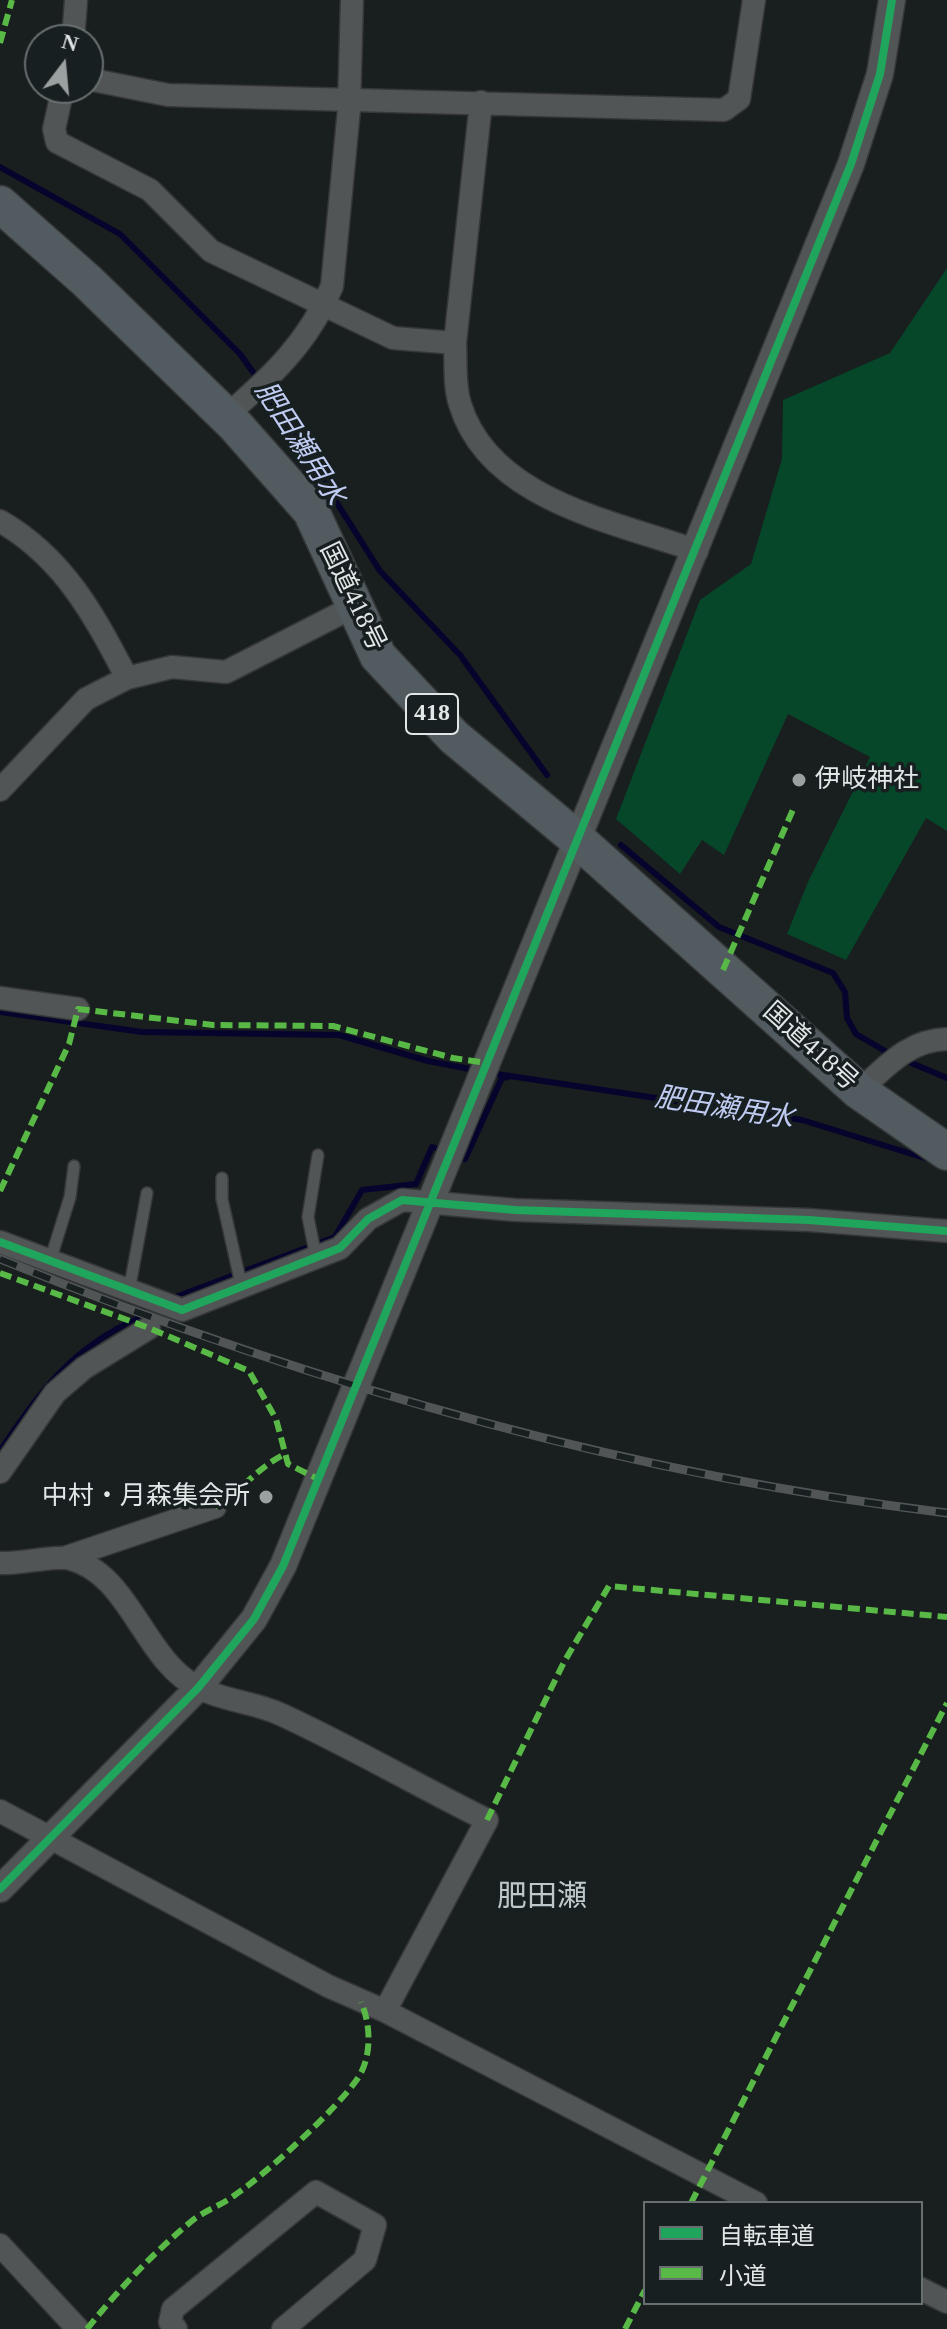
<!DOCTYPE html>
<meta charset="utf-8">
<style>
body{margin:0}
#map{position:relative;width:947px;height:2329px;overflow:hidden;background:#191e1e;font-family:"Times New Roman","Noto Sans JP",serif}
canvas{display:block}
.legend{position:absolute;left:643px;top:2201px;width:280px;height:104px;box-sizing:border-box;background:#171f20;border:2px solid #686f70;margin:0;padding:10px 14px;list-style:none;font-size:24px;color:#e1e6e7}
.legend li{display:flex;align-items:center;gap:16px;height:40px}
.legend b{width:40px;border:2px solid #686f70}
.north{position:absolute;left:24px;top:24px;width:80px;height:80px;box-sizing:border-box;background:#171f20;border:2px solid #686f70;border-radius:50%;rotate:16deg;font-size:22px;font-weight:700;line-height:32px;text-align:center;color:#e1e6e7}
.north::after{content:'';display:block;margin:auto;width:28px;height:36px;background:#9ba0a1;clip-path:polygon(50% 0,100% 100%,50% 72%,0 100%)}
</style>
<div id="map">
<canvas width="947" height="2329"></canvas>
<ul class="legend">
<li><b style="height:10px;background:#20a55d"></b>自転車道</li>
<li><b style="height:10px;background:#58b947"></b>小道</li>
</ul>
<div class="north">N</div>
</div>
<script>
const context = document.querySelector('canvas').getContext('2d');
context.lineJoin = 'round';
function fillPath(path, color) { context.fillStyle = color; context.fill(path, 'evenodd'); }
function trace(path, color, width, dash) { context.strokeStyle = color; context.lineWidth = width; context.lineCap = dash ? 'butt' : 'round'; context.setLineDash(dash || []); context.stroke(path); }
function label(font, color, halo, rows, align = 'center') {
  context.font = font + ' "Times New Roman","Noto Sans JP",serif'; context.lineWidth = 7; context.setLineDash([]); context.textBaseline = 'middle'; context.strokeStyle = halo; context.fillStyle = color; for (const [text, x, y, turn = 0] of rows) {
    context.save(); context.translate(x, y); context.rotate((+turn || 0) * Math.PI / 180); context.textAlign = isNaN(turn) ? turn : align; if (halo) context.strokeText(text, 0, 0); context.fillText(text, 0, 0); context.restore();
  }
}
fillPath(new Path2D(`
 M947 268V831L926 818 846 960 787 934 808 882 870 757 788 714 724 855 702 840 680 874 616 819 700 600 751 564 782 459 783 400 890 353Z`), '#06472a');
trace(new Path2D(`
 M0 167 120 234 240 354 258 379
 M264 388 380 571 460 655 547 775
 M621 845 719 927 833 973 845 992 847 1018 856 1034 892 1055
 M0 1012 142 1032 339 1035 428 1061 475 1070
 M902 1059 947 1078
 M490 1073 802 1120 928 1159
 M456 1155 465 1159 502 1078 508 1077
 M173 1298 335 1237 362 1190 416 1184 432 1147 442 1150
 M0 1451C39 1393 72 1347 139 1318L142 1309 151 1306`), '#06042c', 6);
const service = new Path2D(`
 M222 1178V1199L241 1284
 M316 1257 308 1217 318 1155
 M50 1261 70 1197 74 1166
 M129 1291 147 1193`);
const minor = new Path2D(`
 M73 40 76 0
 M88 79 168 95 724 110 739 99 754 0
 M63 88 54 129 57 142 150 190 211 251 393 338 455 343C456 362 454 386 460 404 489 500 613 521 697 551
 M455 343 481 102
 M226 416C271 377 309 342 332 286L349 109 352 0
 M0 521C64 558 94 615 127 678
 M0 790 86 699 127 678 172 667 226 672 353 607
 M0 998 78 1009
 M859 1091C886 1067 908 1040 947 1039
 M0 1242 182 1310 340 1248 368 1219 402 1200 515 1210 809 1220 947 1231
 M0 1472 55 1393 84 1368 149 1328
 M64 1558 215 1507
 M0 1563C18 1564 53 1556 67 1558 131 1572 142 1660 199 1688 224 1701 254 1702 280 1714 350 1746 418 1786 487 1820L385 2011
 M0 1811 328 1986 385 2011 756 2203
 M0 2245 78 2329
 M921 2289 947 2302
 M176 2329 170 2322 173 2309 316 2192 375 2225 365 2260 283 2329`);
const tertiary = new Path2D(`
 M0 1889 198 1688 254 1619 283 1566 851 164 880 74 892 0`);
const trunk = new Path2D(`
 M0 204 87 281 235 425 311 511 378 656 454 737 578 840 859 1091 947 1152`);
trace(service, '#353738', 14);
trace(minor, '#353738', 25);
trace(tertiary, '#353738', 29);
trace(trunk, '#353738', 39);
trace(service, '#525555', 11);
trace(minor, '#525555', 22);
trace(tertiary, '#525555', 26);
trace(trunk, '#525b5f', 36);
const rail = new Path2D(`
 M0 1259C304 1382 621 1474 947 1513`);
trace(rail, '#515555', 9);
trace(rail, '#171f20', 6, [18]);
trace(new Path2D(`
 M0 43 12 0
 M723 970 795 805
 M0 1191 69 1044 78 1009 213 1025 333 1026 453 1058 487 1063
 M0 1273 149 1328 249 1371 276 1419 288 1464 320 1480
 M215 1507C241 1491 258 1467 285 1454
 M487 1820 564 1662 609 1586 947 1617
 M691 2203 947 1703
 M87 2329C119 2289 153 2253 193 2220 206 2210 222 2205 235 2195 267 2173 337 2109 358 2078 372 2057 371 2024 361 2002
 M625 2329 645 2290`), '#58b947', 6, [12, 6]);
trace(new Path2D(`
 M0 1242 182 1310 340 1248 368 1219 402 1200 515 1210 809 1220 947 1231
 M0 1889 198 1688 254 1619 283 1566 851 164 880 74 892 0`), '#20a55d', 8);
for (const [x, y, r, color] of [
 [799,780,8,"#9ba0a1"],
 [266,1497,8,"#9ba0a1"]
]) { const dot = new Path2D(); dot.arc(x, y, r, 0, 2 * Math.PI); context.fillStyle = color; context.fill(dot); trace(dot, '#171f20', 3); }
for (const [x, y, w] of [
 [432,714,52]
]) { const box = new Path2D(); box.roundRect(x - w / 2, y - 20, w, 40, 6); context.fillStyle = '#171f20'; context.fill(box); trace(box, '#e1e6e7', 2); }
label('bold 24px', '#e1e6e7', null, [
 ["418",432,714]
]);
label('26px', '#e1e6e7', '#171f20', [
 ["国道418号",352,597,64],
 ["国道418号",810,1047,42]
]);
label('26px', '#e1e6e7', '#171f20', [
 ["伊岐神社",815,780],
 ["中村・月森集会所",250,1497,"right"]
], 'left');
label('italic 28px', '#c0cbf2', '#171f20', [
 ["肥田瀬用水",299,444,57],
 ["肥田瀬用水",724,1109,9]
]);
label('30px', '#bec8cb', '#171f20', [
 ["肥田瀬",542,1898]
]);
</script>
